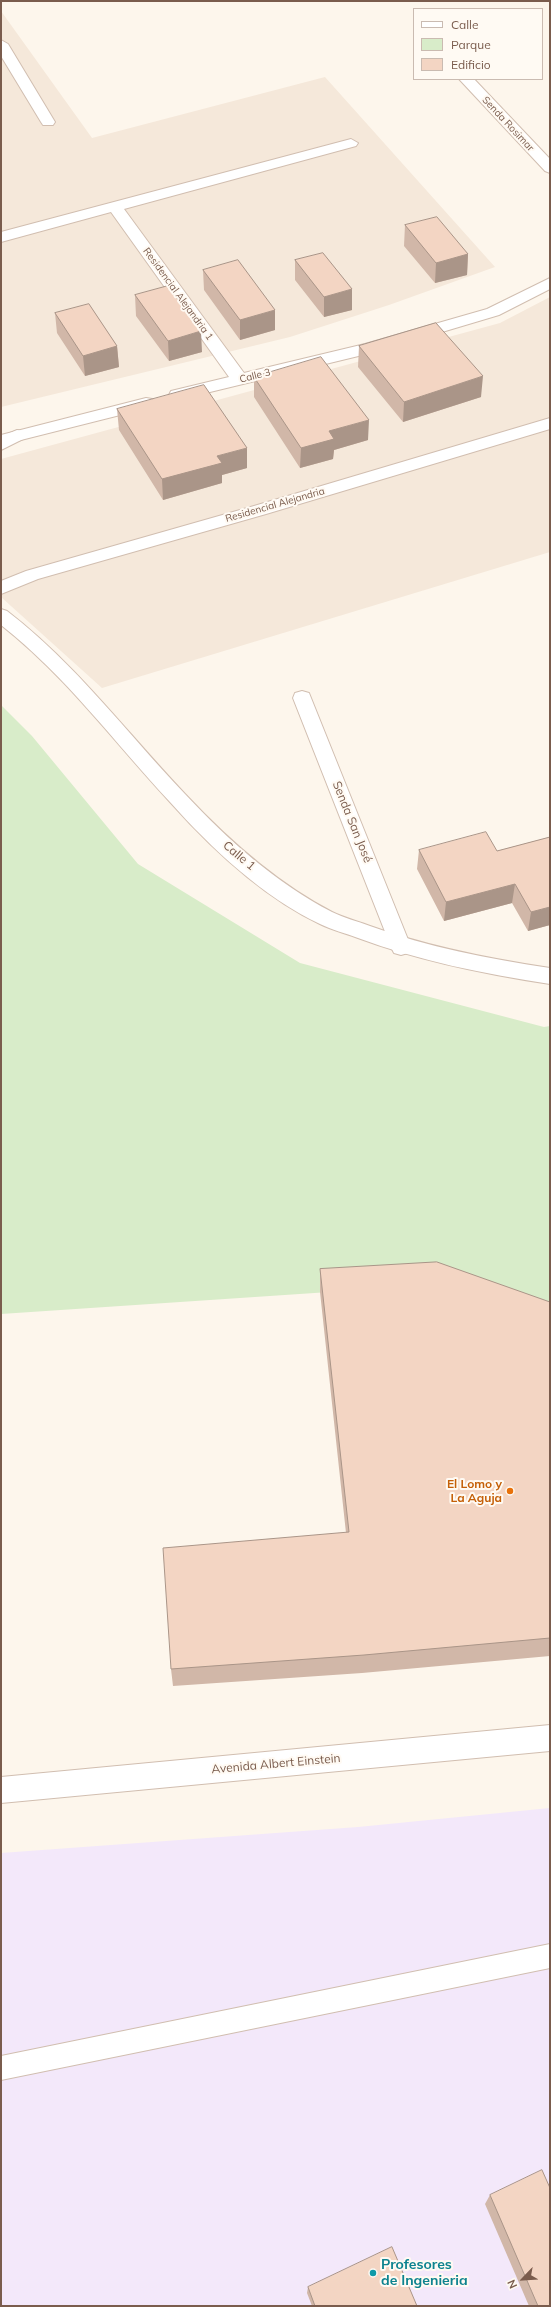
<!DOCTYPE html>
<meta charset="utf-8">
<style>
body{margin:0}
#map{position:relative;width:551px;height:2307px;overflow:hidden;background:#fdf6ec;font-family:Mulish,sans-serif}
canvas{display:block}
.frame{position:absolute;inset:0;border:2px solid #7a5c4d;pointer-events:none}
.legend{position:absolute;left:413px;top:8px;width:130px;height:72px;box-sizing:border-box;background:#fffaf3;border:1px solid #cabbb1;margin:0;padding:5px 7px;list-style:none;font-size:12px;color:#7a5c4d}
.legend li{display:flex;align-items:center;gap:8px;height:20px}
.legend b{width:20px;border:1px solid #cabbb1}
.north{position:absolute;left:503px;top:2259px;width:40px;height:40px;-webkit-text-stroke:3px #fffaf3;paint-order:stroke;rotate:245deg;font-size:11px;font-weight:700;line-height:16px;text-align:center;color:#7a5c4d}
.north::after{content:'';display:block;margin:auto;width:14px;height:18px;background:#7a5c4d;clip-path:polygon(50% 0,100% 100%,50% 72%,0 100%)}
</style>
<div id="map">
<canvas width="551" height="2307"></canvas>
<div class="frame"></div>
<ul class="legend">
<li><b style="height:5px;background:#fff"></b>Calle</li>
<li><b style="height:11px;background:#d8ecc9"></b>Parque</li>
<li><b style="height:11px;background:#f3d5c3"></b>Edificio</li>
</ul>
<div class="north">N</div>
</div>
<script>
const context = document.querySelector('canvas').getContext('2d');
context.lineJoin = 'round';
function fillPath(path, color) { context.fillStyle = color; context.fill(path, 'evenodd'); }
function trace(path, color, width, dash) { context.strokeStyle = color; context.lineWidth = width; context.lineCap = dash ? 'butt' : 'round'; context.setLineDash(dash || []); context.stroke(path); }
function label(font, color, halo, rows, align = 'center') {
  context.font = font + ' Mulish,sans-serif'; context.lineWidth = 4; context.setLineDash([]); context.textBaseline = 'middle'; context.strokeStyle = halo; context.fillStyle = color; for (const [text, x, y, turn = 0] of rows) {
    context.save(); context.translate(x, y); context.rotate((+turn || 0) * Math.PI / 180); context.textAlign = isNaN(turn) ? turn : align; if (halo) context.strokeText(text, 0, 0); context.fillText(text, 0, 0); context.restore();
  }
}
fillPath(new Path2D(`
 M1 11 92 138 325 77 495 267 389 305 290 337 1 407Z
 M550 297V552L102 688 1 597V459L500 323Z`), '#f5e8da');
fillPath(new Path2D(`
 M550 1808V2306H1V1853L358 1827Z`), '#f3e8fa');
fillPath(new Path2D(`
 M1 705 32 736 138 864 300 963 544 1027 550 1026V1326L434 1285 1 1314Z`), '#d8ecc9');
const service = new Path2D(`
 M550 1944V1968L1 2080V2056Z`);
const minor = new Path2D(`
 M1 40 8 44 55 122 53 125H43L41 122 1 56Z
 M459 79H474L550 159V173L545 171Z
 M351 139 358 143 356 146 124 209 244 373 365 344 487 309 550 278V289L499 315 375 352 177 400 171 399 169 395 171 391 229 377 111 212 1 242V232Z
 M146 398 152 399 154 403 152 407 1 445V435Z
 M550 418V429L266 514 38 579 1 594V581L26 571 254 506Z
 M302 691 309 693 311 698 411 947 408 953 401 955 394 953 391 947 293 698 295 693Z`);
const tertiary = new Path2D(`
 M17 430 23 431 25 435 23 439 1 450V437Z
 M1 609 7 611C76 664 126 732 185 794 228 840 276 883 332 912 344 918 357 921 370 926 428 947 489 959 550 968V984C484 974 420 961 358 938 345 933 332 930 320 924 263 897 212 849 170 802 114 742 66 676 1 625Z
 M550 1725V1751L1 1803V1777Z`);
trace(service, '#d1beb0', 2);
trace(minor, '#d1beb0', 2);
trace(tertiary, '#d1beb0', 2);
fillPath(service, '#fff');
fillPath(minor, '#fff');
fillPath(tertiary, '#fff');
fillPath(new Path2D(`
 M405 225 468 254 467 275 435 283 404 246Z
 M295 260 352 310 324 317 295 280Z
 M203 270 275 330 240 340 204 290Z
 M135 295 202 352 169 361 136 316Z
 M55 313 117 346 119 367 85 376 57 333Z
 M359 346 481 397 403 422 358 367Z
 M254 377 368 440 334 450 333 459 300 468 254 397Z
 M117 409 247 468 222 475V483L163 500 119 430Z
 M550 837V925L528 931 512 903 444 921 417 869 419 850 497 851Z
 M320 1269 550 1302V1656L362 1673 173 1686 171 1669 346 1533 320 1292Z
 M490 2195 550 2306H529L485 2204Z
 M308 2287 417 2306H312L307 2293Z`), '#d1b7a8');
fillPath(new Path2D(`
 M468 254 467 275 435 283 436 263Z
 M352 289V310L324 317V297Z
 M275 310V330L240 340V320Z
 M201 331 202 352 169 361 168 341Z
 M117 346 119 367 85 376 83 356Z
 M483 376 481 397 403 422 404 402Z
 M369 420 368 440 334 450 333 459 300 468 301 448 329 431Z
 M247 448V468L222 475V483L163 500 162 479 217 456Z
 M515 884 512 903 444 921 446 902Z
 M550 907V925L528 931 531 912Z`), '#aa9588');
const building = new Path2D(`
 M437 217 468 254 436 263 405 225Z
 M323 253 352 289 324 297 295 260Z
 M238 260 275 310 240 320 203 270Z
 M168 286 201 331 168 341 135 295Z
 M89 304 117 346 83 356 55 313Z
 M436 323 483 376 404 402 359 346Z
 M321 357 369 420 329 431 334 439 301 448 254 377Z
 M204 385 247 448 217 456 222 463 162 479 117 409Z
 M486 832 497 851 550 837V907L531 912 515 884 446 902 419 850Z
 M437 1262 550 1302V1638L364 1655 171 1669 163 1548 349 1532 320 1269Z
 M542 2170 550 2188V2306H538L490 2195Z
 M392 2247 417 2306H315L308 2287Z`);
fillPath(building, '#f3d5c3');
trace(building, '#aa9588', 1);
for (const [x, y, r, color] of [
 [510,1491,4,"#e8710a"],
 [373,2273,4,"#0f9aa8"]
]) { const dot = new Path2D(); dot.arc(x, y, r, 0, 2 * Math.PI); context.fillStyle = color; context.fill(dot); trace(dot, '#fffaf3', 1.5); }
label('10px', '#7a5c4d', '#fffaf3', [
 ["Senda Rosimar",508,124,47],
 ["Residencial Alejandria 1",178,294,54],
 ["Calle 3",255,376,-14],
 ["Residencial Alejandria",275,505,-16]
]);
label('12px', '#7a5c4d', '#fffaf3', [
 ["Senda San José",352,822,68],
 ["Calle 1",239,856,40],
 ["Avenida Albert Einstein",276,1764,-5]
]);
label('bold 12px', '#c56008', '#fffaf3', [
 ["El Lomo y",502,1484],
 ["La Aguja",502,1498]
], 'right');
label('bold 14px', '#0d838f', '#fffaf3', [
 ["Profesores",381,2265],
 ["de Ingenieria",381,2281]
], 'left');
</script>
